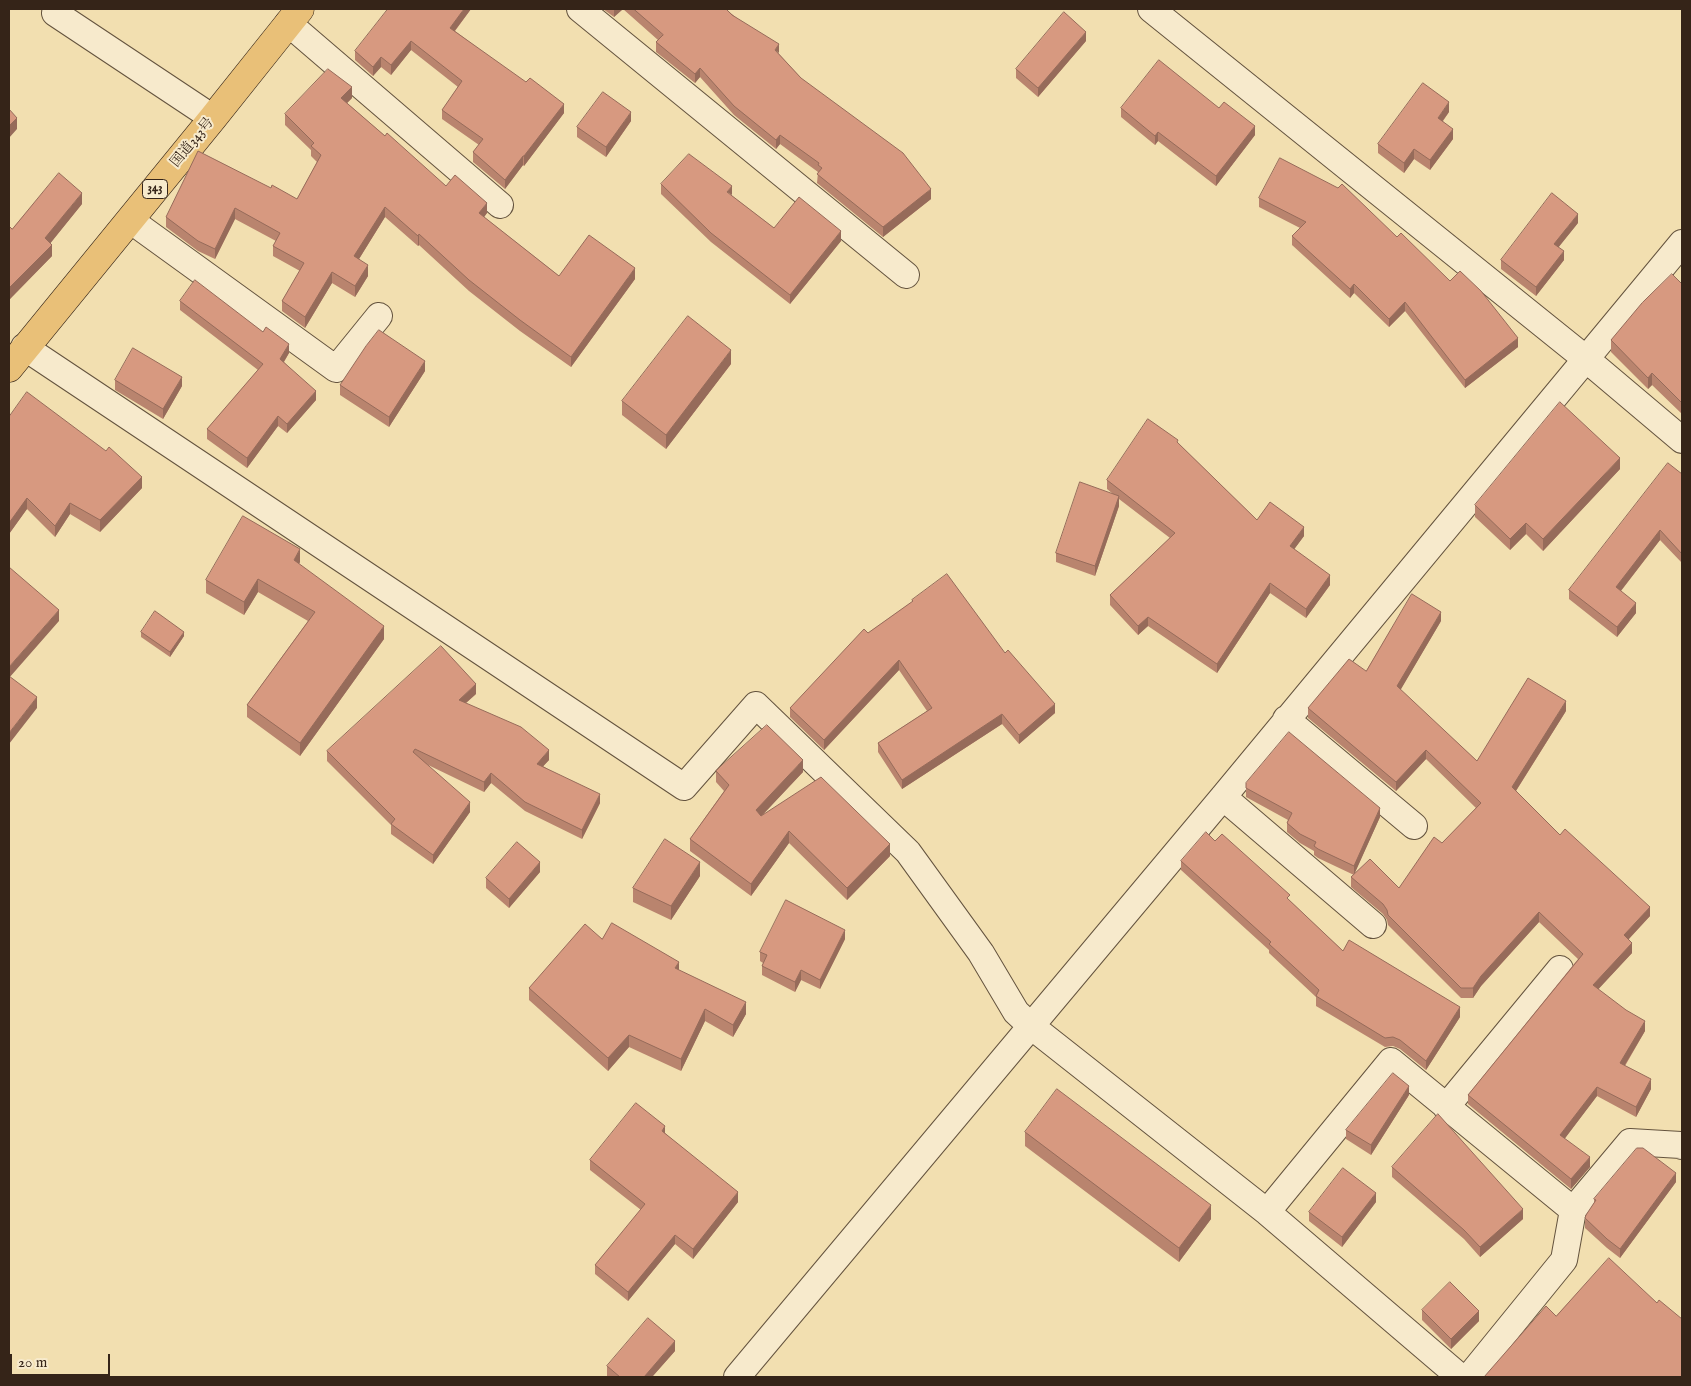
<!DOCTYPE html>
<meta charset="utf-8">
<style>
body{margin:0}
#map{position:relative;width:1691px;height:1386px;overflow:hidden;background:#f2dfb0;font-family:"IM FELL English",serif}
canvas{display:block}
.frame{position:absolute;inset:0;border:10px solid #352418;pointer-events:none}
.scale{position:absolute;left:10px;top:1354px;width:100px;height:22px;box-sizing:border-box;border:2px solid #352418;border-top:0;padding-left:6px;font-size:15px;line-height:18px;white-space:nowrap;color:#352418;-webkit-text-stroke:4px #f7eacc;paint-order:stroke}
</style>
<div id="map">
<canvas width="1691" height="1386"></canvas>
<div class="frame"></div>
<div class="scale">20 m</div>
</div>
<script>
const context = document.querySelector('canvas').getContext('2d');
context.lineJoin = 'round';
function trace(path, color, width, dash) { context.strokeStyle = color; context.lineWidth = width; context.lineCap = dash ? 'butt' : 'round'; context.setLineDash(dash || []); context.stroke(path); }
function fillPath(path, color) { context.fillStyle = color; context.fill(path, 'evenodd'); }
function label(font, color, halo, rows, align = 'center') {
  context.font = font + ' "IM FELL English","Noto Serif JP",serif'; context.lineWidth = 4; context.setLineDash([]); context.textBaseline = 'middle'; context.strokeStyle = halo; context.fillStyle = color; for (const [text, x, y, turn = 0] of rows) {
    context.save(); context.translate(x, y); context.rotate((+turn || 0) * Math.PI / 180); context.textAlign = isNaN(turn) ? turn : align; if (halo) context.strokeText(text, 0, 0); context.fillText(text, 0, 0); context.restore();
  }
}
const street = new Path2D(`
 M57 9 55 13 213 118
 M580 9 906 275
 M1151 9 1586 359 1682 440
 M288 23 500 205
 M130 220 336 369 379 316
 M24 347 684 787 756 705 908 852 981 953 1016 1012 1031 1026 1267 1212 1460 1377
 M1286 719 1414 826
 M1223 797 1373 925
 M1446 1107 1560 969
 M1267 1212 1391 1061 1573 1210
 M737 1377 1223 797 1682 243
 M1469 1377 1564 1260 1573 1210 1630 1142 1681 1145 1682 1146`);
const highway = new Path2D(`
 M9 368 213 118 300 9`);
trace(street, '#64533e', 28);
trace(highway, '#352418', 29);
trace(street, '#f7eacc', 26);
trace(highway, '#e9c078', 28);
fillPath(new Path2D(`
 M471 9 455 31 564 113 524 166 523 165 505 189 473 162V152L479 145 442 119V110L458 87 411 50 391 75 381 67 373 76 355 60V51Z
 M603 9H623L614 17Z
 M623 9H726L779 54 801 78 931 199 883 237 817 183 818 172 780 144 776 149 734 115 700 77 695 83 656 52V42L658 40Z
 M1086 41 1038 97 1016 78V69Z
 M352 98 347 103 385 136 446 186 487 213 484 217 559 276 635 279 571 367 520 331 469 291 419 245 418 246 385 217 359 259 368 276 355 297 332 283 305 328 282 311V301L300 271 273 256V246L276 241 235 219 215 259 198 251 166 227V217L271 188 297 199 317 162 311 156V150L285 125V114Z
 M1121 108H1219L1255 135 1216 186 1158 141 1155 145 1121 117Z
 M1449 112 1443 121 1453 139 1430 170 1414 159 1404 173 1378 153V144Z
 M631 121 606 157 577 137V127Z
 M661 184 732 196 774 228 841 241 790 304 711 242 661 194Z
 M1259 198 1397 237 1518 347 1465 388 1405 311 1389 327 1354 293 1350 298 1292 245V236L1300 228 1259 207Z
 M82 204 50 243 52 256 10 299 9 297V226L12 229Z
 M1578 223 1558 247 1564 260 1536 296 1501 269V260Z
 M1682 284V414L1652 385 1648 389 1611 352V340Z
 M180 301 289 353 284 362 316 400 287 433 278 426 247 468 207 439V429L258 370 180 310Z
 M731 364 666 449 622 415V401Z
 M425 371 389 427 340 395V385Z
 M115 380 182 386 163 419 115 390Z
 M9 417 142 488 100 532 70 514 55 537 27 509 9 534Z
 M1178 443 1257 520 1304 536 1294 549 1330 585 1306 618 1270 593 1217 673 1148 626 1138 635 1110 605V595L1170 538 1119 499V506L1095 576 1056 562V553L1113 494 1107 489V480Z
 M1620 469 1543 551 1526 534 1510 550 1475 517V505Z
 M1682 474V563L1660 540 1621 591 1636 613 1617 637 1569 599V590Z
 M300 562 299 564 384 639 300 756 247 717V705L308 621 258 592 244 615 206 593V580Z
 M912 600 1005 653 1055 713 1019 744 1002 724 902 789 878 752V743L927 711 899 670 824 750 790 717V708L868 633 912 602Z
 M1441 621 1400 690 1477 761 1566 711 1516 791 1560 835 1650 916 1629 939 1632 953 1598 989 1645 1031 1625 1066 1651 1089 1636 1117 1597 1096 1564 1139 1590 1167 1571 1189 1468 1104V1095L1578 959 1539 922 1481 986 1473 998H1461L1388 925 1387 920 1383 914 1351 887V877L1354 875 1318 858 1314 855V851L1300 843 1287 832V823L1288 820 1246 797V783L1380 817 1354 874 1399 888 1476 808 1426 759 1396 791 1308 718V708L1366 671Z
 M141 632 184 636 170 657 141 637Z
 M476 694 466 703 549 760 543 766 600 803 582 839 525 811 491 783 484 792 426 764 470 812 433 864 391 834V825L327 761V751Z
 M716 771 803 772 761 816 890 856 847 900 789 843 751 896 690 851V839L724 791 716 782Z
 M1215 841 1290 901 1343 951 1460 1017 1426 1070 1400 1049 1393 1046 1385 1047 1316 1006V997L1269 953V950L1181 870V861Z
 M540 872 509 908 486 888V878Z
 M700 876 671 920 633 902V888Z
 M602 939 679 970 746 1014 733 1037 705 1021 681 1071 629 1047 608 1071 529 1000V988Z
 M845 939 820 989 801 980 795 992 762 975V966L763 963 760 961V952Z
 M1409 1095 1371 1155 1346 1139V1130Z
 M1025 1132 1211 1219 1179 1262 1025 1146Z
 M665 1133 738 1202 693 1259 675 1244 628 1301 595 1274V1265L641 1210 590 1170V1160Z
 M1392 1167 1523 1219 1480 1257 1464 1239 1392 1177Z
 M1676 1182 1620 1258 1607 1248 1585 1228V1218L1594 1203V1199Z
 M1376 1202 1342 1247 1309 1221V1212Z
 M1422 1310 1479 1321 1451 1349 1422 1320Z
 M675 1351 652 1377H609L607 1376V1366Z`), '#b9846e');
fillPath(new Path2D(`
 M464 9H471L450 37V28Z
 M614 9H623L614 17Z
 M1086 32V41L1038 97V88Z
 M411 41V50L391 75V65Z
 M779 44V53L775 50Z
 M381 57V67L373 76V67Z
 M700 68V77L695 83V74Z
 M352 87V98L341 109V98Z
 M1449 102V112L1438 127V118Z
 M564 104V113L524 166V156Z
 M631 112V121L606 157V147Z
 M17 118V129L9 138V126Z
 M1255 126V135L1216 186V176Z
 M1453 129V139L1430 170V160Z
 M1158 132V141L1155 145V136Z
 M780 135V144L776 149V140Z
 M1414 149V159L1404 173V163Z
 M523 156V165L505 189V180Z
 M732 186V195L727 192Z
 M931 189V199L883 237V227Z
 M82 193V204L45 250V238Z
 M487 203V213L479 224V213Z
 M385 207V217L354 267V256Z
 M235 208V219L215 259V249Z
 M1578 214V223L1554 253V244Z
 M841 231V241L790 304V295Z
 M419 234V245L418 246V236Z
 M52 245V256L10 299V287Z
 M1564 251V260L1536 296V287Z
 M368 265V276L355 297V286Z
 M635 268V279L571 367V357Z
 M332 272V283L305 328V317Z
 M1354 284V293L1350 298V289Z
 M1405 302V311L1389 327V319Z
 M1518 338V347L1465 388V380Z
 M289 344V353L280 368V359Z
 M731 350V364L666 449V435Z
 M425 361V371L389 427V417Z
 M1652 373V385L1648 389V378Z
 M182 377V386L163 419V409Z
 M316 391V400L287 433V424Z
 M278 416V426L247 468V458Z
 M1620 458V469L1543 551V539Z
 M142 477V488L100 532V520Z
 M1119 496V506L1095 576V566Z
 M27 498V509L9 534V523Z
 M70 503V514L55 537V526Z
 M1526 523V534L1510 550V539Z
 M1304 527V536L1290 555V546Z
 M1660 530V540L1616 597V587Z
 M300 549V562L294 573V560Z
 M1330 575V585L1306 618V609Z
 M258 579V592L244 615V602Z
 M1270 583V593L1217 673V664Z
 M1636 603V613L1617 637V627Z
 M59 610V621L9 678V686V667Z
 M1441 612V621L1397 696V686Z
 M1148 617V626L1138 635V626Z
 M384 626V639L300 756V743Z
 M184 632V636L170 657V652Z
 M899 660V670L824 750V740Z
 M476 684V694L459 709V700Z
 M37 697V708L9 744V733Z
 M1566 701V711L1512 797V787Z
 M1055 704V713L1019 744V735Z
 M1002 714V724L902 789V780Z
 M549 750V760L537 773V764Z
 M1426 750V759L1396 791V782Z
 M803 760V772L756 822V810Z
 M491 773V783L484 792V782Z
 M600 794V803L582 839V830Z
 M470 802V812L433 864V855Z
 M1380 808V817L1354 875V866Z
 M789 831V843L751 896V884Z
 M890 844V856L847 900V888Z
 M540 862V872L509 908V899Z
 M700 862V876L671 920V906Z
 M1650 907V916L1624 944V935Z
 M1539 912V922L1481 986 1473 998V988L1481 976Z
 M845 930V939L820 989V980Z
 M1632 943V953L1593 995V985Z
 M679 962V975L675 968Z
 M801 970V980L795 992V982Z
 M746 1002V1014L733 1037V1025Z
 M1460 1007V1017L1426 1070V1061Z
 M705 1009V1021L681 1071V1059Z
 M1645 1021V1031L1620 1073V1063Z
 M629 1035V1047L608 1071V1058Z
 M1651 1079V1089L1636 1117V1107Z
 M1409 1086V1095L1371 1155V1145Z
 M1597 1087V1096L1560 1145V1135Z
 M665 1126V1136L662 1131Z
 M1590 1157V1167L1571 1189V1179Z
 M1676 1173V1182L1620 1258V1249Z
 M738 1192V1202L693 1259V1249Z
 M1376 1193V1202L1342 1247V1237Z
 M1211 1205V1219L1179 1262V1248Z
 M1523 1209V1219L1480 1257V1247Z
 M675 1235V1244L628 1301V1292Z
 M1479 1311V1321L1451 1349V1339Z
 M675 1341V1351L652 1377H644Z`), '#966b5a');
const building = new Path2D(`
 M388 9H464L450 28 526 82 530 78 564 104 524 156H523L505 180 473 152 483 139 442 110 462 81 411 41 391 65 381 57 373 67 355 51Z
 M634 9H726L732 15 779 44 775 50 801 78 903 153 931 189 883 227 817 174 822 168 818 165 819 163 780 135 776 140 734 106 700 68 695 74 656 42 663 35Z
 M1064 12 1086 32 1038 88 1016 69Z
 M1159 60 1219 108 1224 102 1255 126 1216 176 1158 132 1155 136 1121 108Z
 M328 69 352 87 341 98 385 136 387 133 446 186 455 175 487 203 479 213 559 276 589 235 635 268 571 357 520 320 469 280 419 234 418 236 385 207 354 256 368 265 355 286 332 272 305 317 282 301 304 263 273 246 280 233 235 208 215 249 198 241 166 217 198 151 271 188 272 185 297 199 321 155 311 146 314 143 285 114Z
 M1423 83 1449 102 1438 118 1453 129 1430 160 1414 149 1404 163 1378 144Z
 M603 92 631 112 606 147 577 127Z
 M9 109 17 118 9 126Z
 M689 154 732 186 727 192 774 228 799 197 841 231 790 295 711 233 661 184Z
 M1280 158 1338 188 1342 184 1397 237 1401 233 1450 281 1460 271 1481 291 1518 338 1465 380 1405 302 1389 319 1354 284 1350 289 1292 236 1306 222 1259 198Z
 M59 173 82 193 45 238 52 245 10 287 9 286V226L12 229Z
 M1552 193 1578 214 1554 244 1564 251 1536 287 1501 260Z
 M1672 274 1682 284V403L1652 373 1648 378 1611 340 1642 303Z
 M195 280 263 332 266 327 289 344 280 359 316 391 287 424 278 416 247 458 207 429 263 364 180 301Z
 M688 316 731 350 666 435 622 401Z
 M379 330 425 361 389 417 340 385 366 346Z
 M133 348 182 377 163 409 115 380Z
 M27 392 106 451 109 447 142 477 100 520 70 503 55 526 27 498 9 523V417Z
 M1560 402 1620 458 1543 539 1526 523 1510 539 1475 505Z
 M1148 419 1178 440 1177 442 1257 520 1270 502 1304 527 1290 546 1330 575 1306 609 1270 583 1217 664 1148 617 1138 626 1110 595 1175 533 1107 480Z
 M1668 463 1682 474V554L1660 530 1616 587 1636 603 1617 627 1569 590Z
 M1080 482 1119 496 1095 566 1056 553Z
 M243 516 300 549 294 560 384 626 300 743 247 705 315 612 258 579 244 602 206 580Z
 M9 567 59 610 9 667Z
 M947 574 1005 653 1008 650 1055 704 1019 735 1002 714 902 780 878 743 932 708 899 660 824 740 790 708 864 629 868 633 913 601 912 600Z
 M1412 594 1441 612 1397 686 1477 761 1528 678 1566 701 1512 787 1560 835 1565 829 1650 907 1624 935 1632 943 1593 985 1626 1010 1645 1021 1620 1063 1651 1079 1636 1107 1597 1087 1560 1135 1590 1157 1571 1179 1468 1095 1583 954 1539 912 1481 976 1473 988H1461L1388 915 1387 910 1383 904 1351 877 1370 859 1399 888 1434 837 1442 843 1481 803 1426 750 1396 782 1308 708 1349 659 1366 671Z
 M155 611 184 632 170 652 141 632Z
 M441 646 476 684 459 700 521 727 549 750 537 764 600 794 582 830 525 802 491 773 484 782 415 749 413 752 470 802 433 855 391 824 395 819 327 751Z
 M9 676 37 697 9 733Z
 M767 725 803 760 756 810 761 816 821 777 890 844 847 888 789 831 751 884 690 839 729 785 716 771Z
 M1289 732 1380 808 1354 866 1318 849 1314 846 1316 842 1300 834 1287 823 1292 813 1246 788V783Z
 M1206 832 1215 841 1222 834 1290 895 1287 898 1343 951 1349 940 1460 1007 1426 1061 1400 1040 1393 1037 1385 1038 1316 996 1319 990 1269 944 1271 942 1181 861Z
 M665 839 700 862 671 906 633 888Z
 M517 842 540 862 509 899 486 878Z
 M786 900 845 930 820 980 801 970 795 982 762 966 767 955 760 952Z
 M612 923 679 962 675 968 746 1002 733 1025 705 1009 681 1059 629 1035 608 1058 529 988 585 924 602 939Z
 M1393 1073 1409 1086 1371 1145 1346 1130Z
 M1057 1089 1211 1205 1179 1248 1025 1132Z
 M636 1103 665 1126 662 1131 738 1192 693 1249 675 1235 628 1292 595 1265 645 1204 590 1160Z
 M1438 1114 1523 1209 1480 1247 1464 1230 1392 1167Z
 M1637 1148H1643L1676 1173 1620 1249 1607 1239 1585 1218 1586 1215 1596 1200 1594 1199Z
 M1343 1168 1376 1193 1342 1237 1309 1212Z
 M1609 1258 1657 1303 1659 1300 1682 1319V1377H1484L1546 1306 1556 1316Z
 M1450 1282 1479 1311 1451 1339 1422 1310Z
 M648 1318 675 1341 644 1377H620L607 1366Z`);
fillPath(building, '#d79980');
trace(building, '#966b5a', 1);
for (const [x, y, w] of [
 [155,189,25]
]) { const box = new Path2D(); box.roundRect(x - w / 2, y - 9.5, w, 19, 4); context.fillStyle = '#f7eacc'; context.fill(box); trace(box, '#352418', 1); }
label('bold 12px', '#352418', null, [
 ["343",155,189]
]);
label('14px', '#352418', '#f7eacc', [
 ["国道343号",193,143,-51]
]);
</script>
